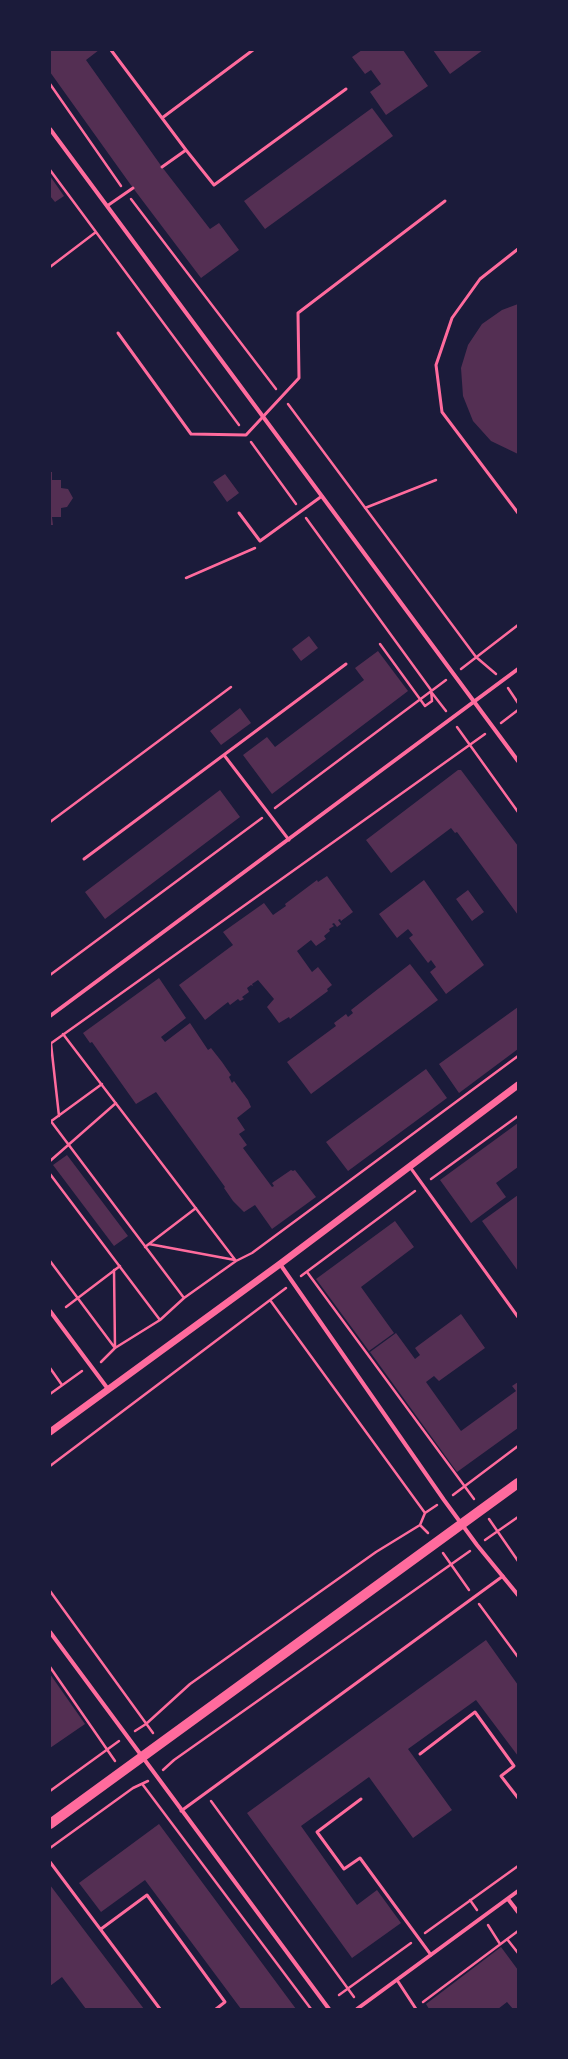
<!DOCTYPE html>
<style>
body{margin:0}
#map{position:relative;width:568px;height:2059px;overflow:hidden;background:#1b1b3a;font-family:Inter,sans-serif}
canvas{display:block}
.frame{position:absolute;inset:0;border:51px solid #1b1b3a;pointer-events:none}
</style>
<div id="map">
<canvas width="568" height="2059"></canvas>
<div class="frame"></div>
</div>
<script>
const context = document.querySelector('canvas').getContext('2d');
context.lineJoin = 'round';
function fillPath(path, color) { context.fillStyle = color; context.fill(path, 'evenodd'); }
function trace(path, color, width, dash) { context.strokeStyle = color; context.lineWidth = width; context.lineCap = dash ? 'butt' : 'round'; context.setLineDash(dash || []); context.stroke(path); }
fillPath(new Path2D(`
 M50 50H99L86 60 162 167 210 229 219 223 239 250 201 278 133 188 50 72Z
 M362 50H403L428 86 386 115 370 92 381 84 371 70 365 74 352 57Z
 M433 50H483L450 74Z
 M372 108 393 136 265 229 244 201Z
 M50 176 64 196 55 202 50 196Z
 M518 304V454L491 441 473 421 463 396 461 368 468 345 482 324 502 310Z
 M50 472H52V480H61V488L68 489 73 498 67 507 61 508V517H52L53 525H50Z
 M225 474 239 493 227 502 213 482Z
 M309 636 318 648 301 661 292 649Z
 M378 651 408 691 272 794 243 755 267 737 275 747 364 680 355 668Z
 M240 708 251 723 221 745 210 731Z
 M458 770H461L518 846V915L457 832 455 833 451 828 391 873 366 840Z
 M220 790 240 817 105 919 85 892Z
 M327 876 353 912 341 921 340 919 338 920 341 924 337 927 334 923 332 924 334 926 329 929 330 931 324 936 326 939 316 946 311 940 297 951 312 972 318 967 332 985 327 989 328 991 290 1019 289 1017 279 1023 267 1007 274 999 258 980 252 984 253 986 251 985 247 988 249 992 242 997 244 999 240 1001 238 999 230 1005 228 1002 205 1020 179 985 233 945 223 932 264 903 273 915 286 906 285 904 317 880 318 882Z
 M424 880 484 965 446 994 430 972 436 967 431 960 428 963 409 938 413 935 408 929 397 938 379 914Z
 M468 890 484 912 472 921 456 899Z
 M410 964 438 1000 311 1094 287 1062 336 1026 334 1023 346 1014 348 1017 353 1013 351 1010Z
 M159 978 186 1018 161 1037 165 1042 190 1023 208 1050 211 1048 222 1062 231 1075 229 1077 232 1083 234 1081 248 1100 251 1107 237 1118 245 1130 239 1134 247 1145 243 1148 272 1187 274 1186 272 1183 291 1170 293 1171 295 1170 316 1197 272 1229 255 1205 244 1212 233 1201 224 1188 225 1187 156 1092 136 1104 92 1042 90 1043 83 1033Z
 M518 1007V1049L459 1093 439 1064Z
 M426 1069 447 1098 348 1171 326 1142Z
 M518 1123V1167L496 1183 506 1197 471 1223 440 1180Z
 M67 1155 128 1236 114 1246 53 1165Z
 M518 1195V1271L482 1221Z
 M395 1221 414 1247 361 1287 394 1333 369 1351 316 1279Z
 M461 1314 485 1348 439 1381 434 1376 426 1382 461 1431 516 1391 512 1386 518 1382V1428L457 1472 370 1352 396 1333 415 1359 420 1355 415 1348Z
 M486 1640 518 1685V1756L476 1700 408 1749 452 1810 413 1838 369 1777 301 1826 357 1905 377 1890 401 1923 352 1958 247 1813Z
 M50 1674 85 1724 50 1748Z
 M159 1824 296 2009H241L145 1880 101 1912 79 1883Z
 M50 1885 144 2009H86L62 1977 50 1986Z
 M501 1947 518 1970V2009H513L507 2002 498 2009H429L426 2004Z`), '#542f53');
trace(new Path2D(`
 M50 84 121 186
 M50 170 239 425
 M131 199 276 389
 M50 267 96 232
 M288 404 476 657 496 674
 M251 442 296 504
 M365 508 436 480
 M306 518 431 690 432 701 425 706 380 644
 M186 578 255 548
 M461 669 518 625
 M508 688 518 703
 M432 693 446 711
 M501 723 518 710
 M457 727 518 812
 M275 808 446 680
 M50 822 231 687
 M50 975 262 818
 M63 1034 236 1261
 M50 1044 485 734
 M51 1044 59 1116
 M50 1120 184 1298
 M50 1122 102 1084
 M50 1161 116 1103
 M50 1174 160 1320
 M431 1179 518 1116
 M149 1244 235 1260
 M145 1247 196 1208
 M50 1261 115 1348
 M114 1270 115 1348
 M307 1272 474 1499
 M301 1276 415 1191
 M270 1300 425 1513
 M66 1307 120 1266
 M101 1362 115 1348 160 1320 184 1298 236 1261 252 1253 518 1056
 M50 1368 62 1385
 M50 1394 82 1371
 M50 1466 286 1288
 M453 1495 518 1446
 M489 1519 518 1561
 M420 1525 428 1533
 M485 1540 518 1517
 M443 1553 469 1590
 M50 1591 153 1733
 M479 1604 518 1657
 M50 1667 115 1761
 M135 1731 146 1724 190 1684 376 1552 420 1525 425 1513 437 1505
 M163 1770 174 1760 470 1551
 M143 1785 311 2009
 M50 1791 119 1741
 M211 1801 354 1997
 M50 1848 133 1788 148 1781
 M470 1900 477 1910
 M488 1925 500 1944
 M425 1933 518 1866
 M507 1939 518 1953
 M339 1995 411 1943
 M423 2002 518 1931`), '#ff6b9d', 2.5);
trace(new Path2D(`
 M111 50 162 118
 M186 150 214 185 346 89
 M162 167 186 150 162 118 253 50
 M107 206 133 188
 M518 249 480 279 452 318 436 365 442 412 518 513
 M118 333 191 434 246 435 299 378 298 313 445 201
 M239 513 260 541 322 496
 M224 755 289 840
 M84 859 346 664
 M410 1167 518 1317
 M420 1754 475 1712 514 1766 501 1776 518 1798
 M361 1799 317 1832 344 1869 360 1858 431 1955
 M181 1811 503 1576
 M50 1862 160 2009
 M101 1929 147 1895 225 2002 216 2009
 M397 1980 416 2009`), '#ff6b9d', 3);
trace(new Path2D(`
 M50 129 518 761
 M50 1016 518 669
 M280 1264 444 1500 477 1545 518 1595
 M50 1311 108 1389
 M50 1632 329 2009
 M508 1899 518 1912
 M357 2009 518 1891`), '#ff6b9d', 4);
trace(new Path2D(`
 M50 1432 280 1264 518 1085`), '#ff6b9d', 7);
trace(new Path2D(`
 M50 1824 518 1483`), '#ff6b9d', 10);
</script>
